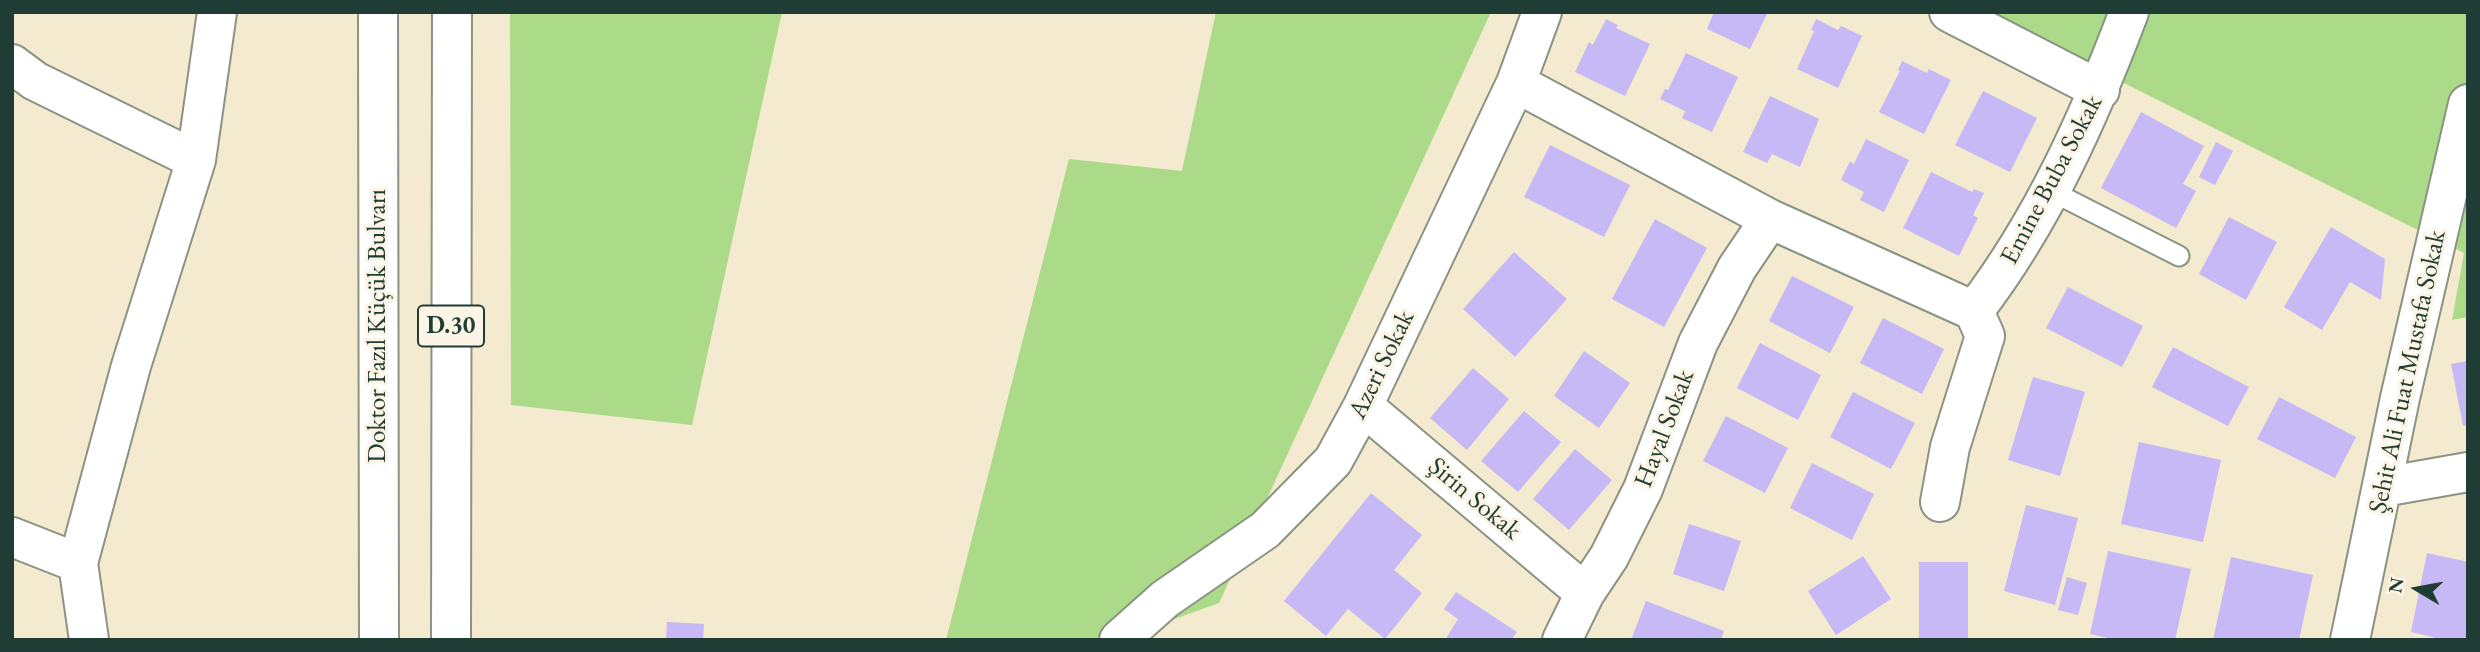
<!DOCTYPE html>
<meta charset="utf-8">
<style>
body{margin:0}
#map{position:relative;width:2480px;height:652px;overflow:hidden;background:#f3eacf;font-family:"EB Garamond",serif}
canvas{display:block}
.frame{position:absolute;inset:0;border:14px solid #1f3d34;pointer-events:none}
.north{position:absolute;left:2382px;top:554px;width:70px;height:70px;-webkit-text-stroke:5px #fcf5e5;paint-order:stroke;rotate:280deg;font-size:19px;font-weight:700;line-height:28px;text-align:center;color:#1f3d34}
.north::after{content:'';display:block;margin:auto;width:24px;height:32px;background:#1f3d34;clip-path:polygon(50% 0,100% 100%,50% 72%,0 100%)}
</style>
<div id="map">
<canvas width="2480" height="652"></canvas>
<div class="frame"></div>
<div class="north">N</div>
</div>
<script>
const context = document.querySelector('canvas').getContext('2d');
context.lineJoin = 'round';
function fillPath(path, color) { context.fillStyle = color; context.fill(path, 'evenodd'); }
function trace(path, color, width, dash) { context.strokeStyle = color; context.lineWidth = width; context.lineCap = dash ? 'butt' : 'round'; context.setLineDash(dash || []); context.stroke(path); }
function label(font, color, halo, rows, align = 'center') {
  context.font = font + ' "EB Garamond",serif'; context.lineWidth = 6; context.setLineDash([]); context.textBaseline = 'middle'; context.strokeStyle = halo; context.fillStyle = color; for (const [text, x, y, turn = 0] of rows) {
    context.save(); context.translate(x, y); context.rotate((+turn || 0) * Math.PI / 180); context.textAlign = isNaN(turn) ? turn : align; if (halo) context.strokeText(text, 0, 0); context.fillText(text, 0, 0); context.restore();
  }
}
fillPath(new Path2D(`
 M510 12H782L692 425 511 405Z
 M1216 12H1491L1219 603 1116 640H946L1069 159 1182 171Z
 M1982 12H2468V317L2452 320 2464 253Z`), '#abda88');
fillPath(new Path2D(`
 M1714 12H1768L1750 49 1707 29Z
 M1606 19 1618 25 1616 28 1650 44 1625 96 1575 72 1589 42 1593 45Z
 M1816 19 1838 30 1841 26 1862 36 1838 88 1797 69 1814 31 1811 30Z
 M1686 53 1738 77 1712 132 1682 118 1685 111 1660 99 1665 89 1668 90Z
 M1902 61 1927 73 1929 69 1951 80 1924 134 1879 112 1900 71 1898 70Z
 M1983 91 2037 118 2010 172 1955 145Z
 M1770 96 1819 119 1800 167 1772 154 1767 163 1743 152Z
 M2141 112 2204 146 2183 184 2196 191 2176 228 2101 188Z
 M1866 139 1909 160 1884 212 1860 200 1864 192 1841 180 1850 161 1854 164Z
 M2216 142 2233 151 2215 185 2199 177Z
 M1550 145 1630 185 1604 237 1524 197Z
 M1931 172 1972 192 1974 189 1984 193 1973 215 1978 218 1959 256 1903 228Z
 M2229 217 2277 242 2246 300 2199 274Z
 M1655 219 1707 248 1664 327 1612 299Z
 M2331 227 2385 259 2381 300 2350 282 2322 330 2284 307Z
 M1514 252 1567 299 1515 357 1463 309Z
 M1792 276 1854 307 1830 353 1769 321Z
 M2068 287 2143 326 2122 367 2046 328Z
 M1883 318 1944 349 1922 394 1860 363Z
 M1760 343 1821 375 1798 420 1737 388Z
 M2173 347 2249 387 2228 426 2152 387Z
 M1584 351 1630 383 1599 428 1554 396Z
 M2468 361V425L2463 426 2451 364Z
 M1473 368 1509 399 1467 450 1430 418Z
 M2033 377 2085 392 2060 476 2008 460Z
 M1853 392 1915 423 1891 469 1830 437Z
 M2279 397 2356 437 2335 478 2257 439Z
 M1524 411 1561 442 1518 492 1481 461Z
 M1726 416 1788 448 1765 493 1703 461Z
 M2139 442 2221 460 2203 542 2121 524Z
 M1575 449 1612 480 1569 530 1533 499Z
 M1812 463 1874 494 1852 540 1790 508Z
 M1371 493 1422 535 1394 570 1422 593 1385 639 1348 609 1326 636 1284 601Z
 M2026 505 2078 518 2055 605 2004 591Z
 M1689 524 1741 541 1724 591 1673 574Z
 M2108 551 2191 569 2175 640H2118L2090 634Z
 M2427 553 2468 562V640H2445L2411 632Z
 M1863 556 1891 599 1836 635 1808 591Z
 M2231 557 2313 575 2299 640H2213Z
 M1919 562H1968V640H1919Z
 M2067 577 2087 583 2078 615 2058 610Z
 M1456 592 1517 632 1511 640H1445L1458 619 1444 609Z
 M1646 601 1724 631 1721 640H1631Z
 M667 622 704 624 703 640H666Z`), '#c6b9f5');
const service = new Path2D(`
 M2051 191 2179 256`);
const minor = new Path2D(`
 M1949 12 2100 90
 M12 64 35 81 196 160
 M1516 83 1770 219 1974 311
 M1974 311C2043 221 2089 118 2129 12
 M1363 406 1585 593
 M2383 487 2468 472
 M1940 502 1950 447 1985 336 1974 311
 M12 537 78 563
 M89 640 78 563 131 366 196 160 217 12
 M1119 640 1165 599 1265 530 1333 461 1363 406 1516 83 1542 12
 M1562 640 1585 593 1609 557 1643 489 1698 343 1737 268 1770 219
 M2350 640 2400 398 2468 104`);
const trunk = new Path2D(`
 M378 12 379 640
 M451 640 452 12`);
trace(service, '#899482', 23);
trace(minor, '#899482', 42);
trace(trunk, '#899482', 42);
trace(service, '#fff', 19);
trace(minor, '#fff', 38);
trace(trunk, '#fff', 38);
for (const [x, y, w] of [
 [451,326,66]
]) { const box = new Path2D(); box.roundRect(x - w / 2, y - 20.5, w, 41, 5); context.fillStyle = '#fcf5e5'; context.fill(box); trace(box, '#1f3d34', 2); }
label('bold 24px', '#1f3d34', null, [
 ["D.30",451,326]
]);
label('26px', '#1f3d34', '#fcf5e5', [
 ["Emine Buba Sokak",2052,180,-62],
 ["Doktor Fazıl Küçük Bulvarı",378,326,-90],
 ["Azeri Sokak",1382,365,-64],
 ["Şehit Ali Fuat Mustafa Sokak",2408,372,-78],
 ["Hayal Sokak",1665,429,-69],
 ["Şirin Sokak",1474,499,40]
]);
</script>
